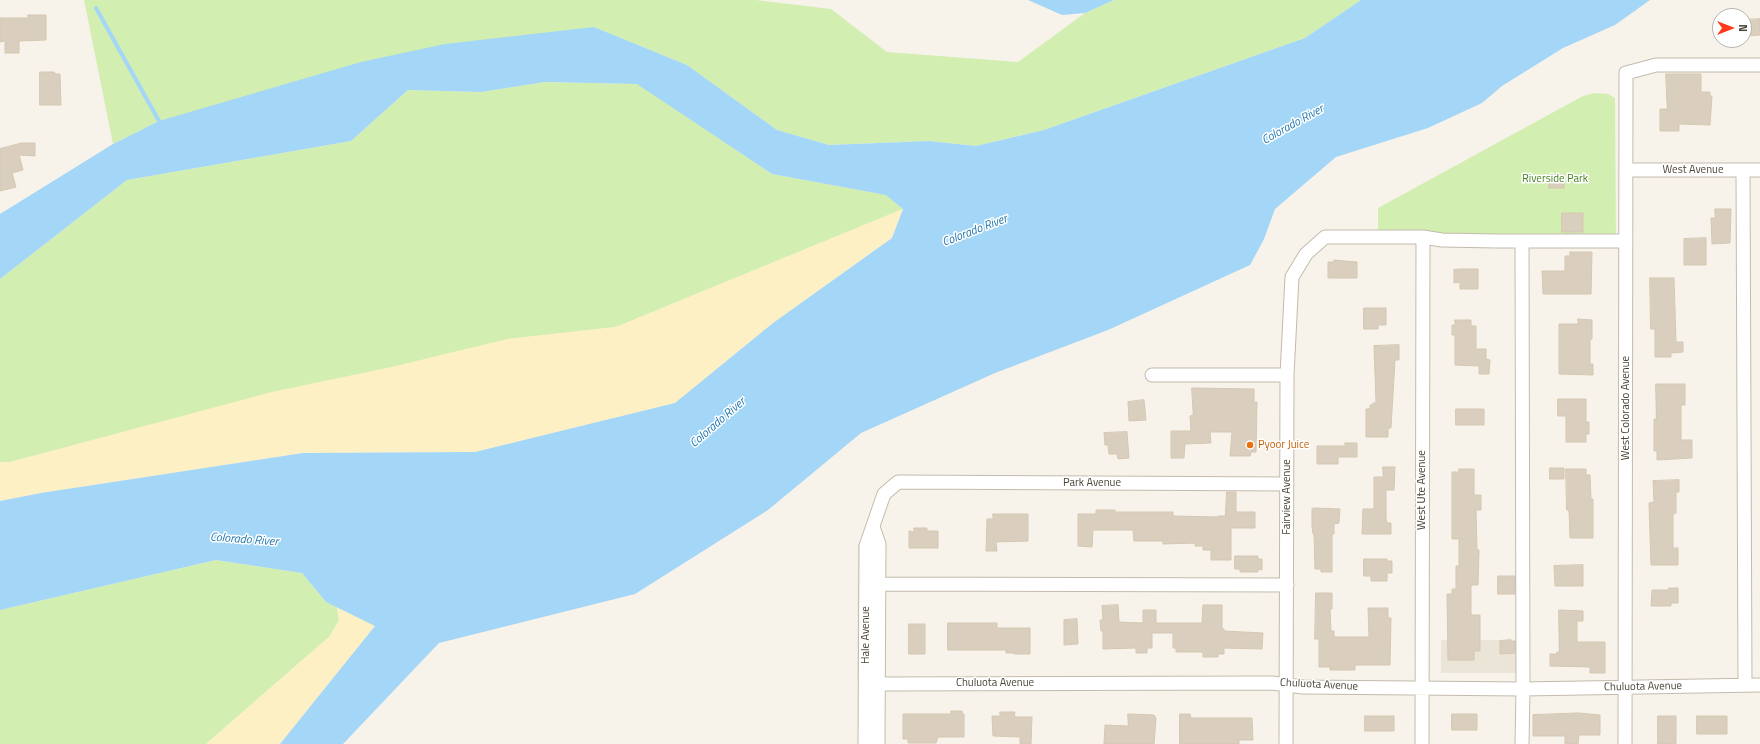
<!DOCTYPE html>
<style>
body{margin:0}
#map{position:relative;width:1760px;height:744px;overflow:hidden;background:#f7f3eb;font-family:"Titillium Web",sans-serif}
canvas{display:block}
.north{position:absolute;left:1712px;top:8px;width:40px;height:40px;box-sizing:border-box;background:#fff;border:1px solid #b7b4af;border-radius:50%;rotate:90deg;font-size:11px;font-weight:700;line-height:16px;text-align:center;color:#4c4437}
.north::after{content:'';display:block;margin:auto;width:14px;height:18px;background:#ff391a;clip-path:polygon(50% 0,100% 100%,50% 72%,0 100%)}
</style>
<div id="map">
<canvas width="1760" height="744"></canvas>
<div class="north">N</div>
</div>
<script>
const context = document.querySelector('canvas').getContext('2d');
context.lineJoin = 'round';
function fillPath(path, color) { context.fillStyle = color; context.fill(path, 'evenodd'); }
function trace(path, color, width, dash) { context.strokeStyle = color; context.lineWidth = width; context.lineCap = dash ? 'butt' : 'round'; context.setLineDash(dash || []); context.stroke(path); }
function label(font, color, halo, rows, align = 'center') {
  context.font = font + ' "Titillium Web",sans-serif'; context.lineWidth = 3; context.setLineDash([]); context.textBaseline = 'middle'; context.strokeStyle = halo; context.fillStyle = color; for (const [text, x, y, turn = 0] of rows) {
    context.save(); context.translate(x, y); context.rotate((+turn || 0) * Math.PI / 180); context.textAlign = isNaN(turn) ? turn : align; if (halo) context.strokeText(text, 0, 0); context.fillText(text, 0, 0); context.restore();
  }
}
fillPath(new Path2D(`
 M1441 640H1518V673H1441Z`), '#ebe5d8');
fillPath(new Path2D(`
 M84 0H756L831 9 887 52 1018 62 1085 13 1114 0H1361L1305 38 1044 130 976 146 929 141 829 145 777 130 687 65 594 27 159 121 113 144Z
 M545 82 638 84 772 174 887 195 903 209 616 327 508 339 134 430 10 462H0V279L127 180 351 141 408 90 481 92Z
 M1594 93 1608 94 1615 98 1616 240 1378 232V208L1583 96Z
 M216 560 302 573 326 602 337 607 339 620 330 636 206 744H0V610Z`), '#d3eeb1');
fillPath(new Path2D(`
 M903 209 892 238 773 323 676 403 475 452 303 453 41 493 0 501V462H10L272 392 396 366 508 339 616 327Z
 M337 607 375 626 280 744H206L330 636 339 620Z`), '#fdf0c5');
fillPath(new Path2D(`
 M862 541V684L857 679 858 546Z`), '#e8e6e2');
fillPath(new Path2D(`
 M1028 0H1114L1085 13 1062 15Z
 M1361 0H1650L1615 25 1563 48 1502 86 1482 103 1428 128 1336 157 1275 209 1264 239 1250 265 1108 330 995 373 861 433 768 510 635 594 439 643 343 744H280L375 626 326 602 302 573 216 560 0 610V501L41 493 303 453 475 452 675 403 773 323 892 238 903 209 886 195 772 174 637 84 545 82 481 92 408 90 351 141 127 180 0 279V214L113 144 159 121 361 62 445 44 594 27 687 65 777 130 829 145 929 141 976 146 1044 130 1305 38Z`), '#a3d6f7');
trace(new Path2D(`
 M96 8 159 121`), '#a3d6f7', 4);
const building = new Path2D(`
 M28 15H46V40L19 41V53H5V41L0 42V18H28Z
 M1760 19V35L1744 36V20Z
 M40 72H54L56 74H60L61 105H40Z
 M1666 74H1701V92H1710V96H1712L1710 125 1679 124V131H1660V109H1667Z
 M22 143H35V156L19 155 23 170 12 173 16 187 0 191V149Z
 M1549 175H1564V188H1549Z
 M1715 209H1731L1730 243 1712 244 1711 218H1715Z
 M1562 213H1583V232H1562Z
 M1706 238V265H1684V239Z
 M1570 252H1592L1591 294H1543L1542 271H1565V256H1570Z
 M1334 260 1357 262V278H1328V262H1334Z
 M1460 269H1478V289H1460V282L1454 283V270Z
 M1650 278H1674L1676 342H1683V352L1671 353V357H1655V329H1651Z
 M1364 308H1386V325H1378V329H1364Z
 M1578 319 1592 320V339H1590V364H1593V375L1559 374V324H1578Z
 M1455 320H1471V326H1476V349H1486V359L1490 360 1489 374H1479V366L1455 365V335H1452V325H1455Z
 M1399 345V360H1395L1391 428H1388V437H1366V409H1370V405H1373V403H1376L1374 346Z
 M1656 384H1685V405H1681V440H1692V458L1657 460V451H1654V419H1656Z
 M1192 388 1254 389V402H1257L1256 452H1251L1250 456H1230L1232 432H1210L1211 443 1185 444 1184 458H1171V431H1191L1190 416 1193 415Z
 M1558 399H1586V422H1589V434H1586V442H1566V416H1558Z
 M1144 400 1146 420 1129 421 1128 402Z
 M1456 409H1484V425H1456Z
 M1127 432 1129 458 1118 459 1117 454H1109L1108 445H1105L1104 433Z
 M1345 443H1357V457H1338V464H1317V446H1345Z
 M1383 467H1395L1394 490H1386V518L1387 523H1391V534H1362L1363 509H1374V477H1383Z
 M1550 468H1564V479H1550Z
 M1459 469H1474V495H1481V510H1476L1477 550H1479L1478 585H1471V615H1480V651H1474V660H1448L1447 594H1452V589H1456V566H1459V539H1452V472H1459Z
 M1566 469H1586V475H1590L1591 499H1593V538H1570L1569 510H1567Z
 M1679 480V492H1676V513L1673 514V548H1678V565H1651L1649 503 1654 502 1653 481Z
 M1227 492H1236V512H1255V528H1231V560H1211V550H1203V546H1195V543L1163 544V541H1134L1133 530H1093L1092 547 1078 546V514H1096V510H1115V512H1173V516L1218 517V516H1225Z
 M1315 508 1340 509 1339 523 1334 524V534H1332V572H1321V569H1315L1314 534H1313L1312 526V509Z
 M993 514H1028V541L996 542 997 551H986L987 519H993Z
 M914 528H927V531H938V548H909V531L914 532Z
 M1235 556H1258V559H1262V570L1258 569V572H1240V569H1235Z
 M1364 559H1387V561H1392V573H1387V581H1371V576H1364Z
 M1583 565V586H1555L1554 566Z
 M1498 576H1515V594H1498Z
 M1669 588H1678V603H1671V606H1651L1652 590H1668Z
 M1316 593H1332V609H1330L1331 631H1334V637H1369L1368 608H1388V618H1391L1390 665H1355V670H1330V667H1319V639H1315Z
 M1118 605 1119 622 1143 623V610H1156V623H1202L1203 605H1222V629H1224V631L1263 633 1262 649 1224 648V654H1218V657H1203V652H1176V648H1173V633H1152V648H1147V653H1136V648L1103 649V631H1101L1100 620H1103L1102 606Z
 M1559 610 1583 611V621H1577V642H1605V673H1590V667L1550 666V654H1557V652H1559Z
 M1077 619 1078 644 1064 645V620Z
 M948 623H997V628H1030V654H1014V653H1006V650H948Z
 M909 624H925V654H909Z
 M1511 640V642L1515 641V653L1500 654V641Z
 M951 711H962V714H964V737H938L936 743H908V739H903V714H951Z
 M1000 712H1015L1014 716 1016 717H1032L1031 744H1020V737L993 736 992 716H1000Z
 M1579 713 1600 715V735H1579L1578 744H1565V736H1533V715Z
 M1128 714 1154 715 1156 718 1154 744H1104L1105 725 1128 726Z
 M1180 714H1190L1191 718H1252L1253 740H1239V744H1180Z
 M1452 714H1477V730H1452Z
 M1365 716H1394V731H1365Z
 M1658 716H1676V744H1658Z
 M1697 716H1727V734H1697Z`);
fillPath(building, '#dacfbf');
trace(building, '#d5c7b1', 1);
const minor = new Path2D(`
 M1626 170H1760
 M1743 170 1745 685
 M1152 375H1287
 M873 527 879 544 878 744
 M879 584 1287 585
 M879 684 1272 683 1303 687 1523 689 1760 685
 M865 744 866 546 884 494 898 482 1287 484
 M1286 744 1287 375 1292 277 1306 254 1325 237H1423L1442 240 1496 241H1626
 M1422 744 1423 237
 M1522 744 1523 689 1522 241
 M1625 744 1626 73 1656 65H1760`);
trace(minor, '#c3bbac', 15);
trace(minor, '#fff', 13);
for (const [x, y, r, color] of [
 [1250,445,4,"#e8710a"]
]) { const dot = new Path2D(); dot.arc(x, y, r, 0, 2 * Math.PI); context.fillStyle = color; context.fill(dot); trace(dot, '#fff', 1.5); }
label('11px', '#4c4437', '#fff', [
 ["West Avenue",1693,170],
 ["West Colorado Avenue",1626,408,-90],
 ["Park Avenue",1092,483],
 ["West Ute Avenue",1422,490,-90],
 ["Fairview Avenue",1287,497,-90],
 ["Hale Avenue",866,635,-90],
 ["Chuluota Avenue",995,683],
 ["Chuluota Avenue",1319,685,3],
 ["Chuluota Avenue",1643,687,-1]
]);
label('11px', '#477f23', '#fff', [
 ["Riverside Park",1555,179]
]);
label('11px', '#c56008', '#fff', [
 ["Pyoor Juice",1258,445]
], 'left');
label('italic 12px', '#2278b2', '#fff', [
 ["Colorado River",1293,125,-29],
 ["Colorado River",975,231,-21],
 ["Colorado River",718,423,-41],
 ["Colorado River",244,540,4]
]);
</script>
